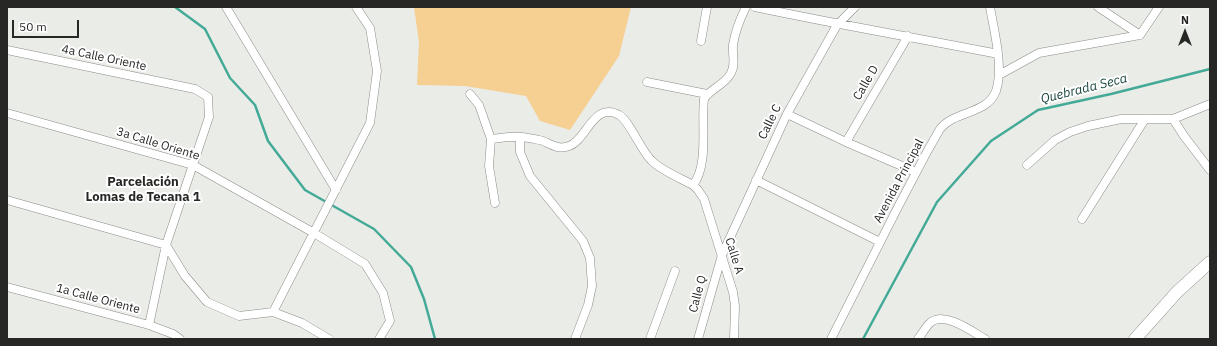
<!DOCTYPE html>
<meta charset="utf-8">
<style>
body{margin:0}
#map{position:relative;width:1217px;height:346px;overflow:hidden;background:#eaece7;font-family:"IBM Plex Sans",sans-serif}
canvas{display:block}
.frame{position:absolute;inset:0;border:8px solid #272826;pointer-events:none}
.north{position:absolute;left:1165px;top:12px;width:40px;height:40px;-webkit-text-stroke:3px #fff;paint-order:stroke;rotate:0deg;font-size:11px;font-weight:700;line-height:16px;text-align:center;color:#272826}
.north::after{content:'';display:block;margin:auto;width:14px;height:18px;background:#272826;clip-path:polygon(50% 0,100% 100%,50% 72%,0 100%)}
.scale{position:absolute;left:12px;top:20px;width:67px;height:18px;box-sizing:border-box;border:2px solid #272826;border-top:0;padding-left:5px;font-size:12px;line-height:14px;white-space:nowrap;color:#272826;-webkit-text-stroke:3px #fff;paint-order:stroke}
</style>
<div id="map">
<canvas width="1217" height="346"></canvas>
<div class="frame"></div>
<div class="north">N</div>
<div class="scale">50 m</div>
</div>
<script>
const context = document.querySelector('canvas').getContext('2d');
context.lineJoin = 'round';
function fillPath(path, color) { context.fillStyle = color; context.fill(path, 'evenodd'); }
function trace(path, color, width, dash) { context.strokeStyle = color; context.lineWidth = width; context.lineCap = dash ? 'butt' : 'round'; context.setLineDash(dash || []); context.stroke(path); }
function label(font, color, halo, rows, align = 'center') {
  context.font = font + ' "IBM Plex Sans",sans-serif'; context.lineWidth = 4; context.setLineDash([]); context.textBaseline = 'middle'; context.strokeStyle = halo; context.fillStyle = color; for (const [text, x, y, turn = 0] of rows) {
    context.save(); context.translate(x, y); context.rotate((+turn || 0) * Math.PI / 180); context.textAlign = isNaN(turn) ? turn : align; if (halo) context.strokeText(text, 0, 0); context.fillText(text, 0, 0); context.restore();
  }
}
fillPath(new Path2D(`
 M414 7H631L619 56 570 130 540 121 526 96 465 86 417 85 419 42Z`), '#f6cf92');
trace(new Path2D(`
 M175 7 205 29 230 78 255 105 268 141 305 190 374 229 411 267 424 299 435 339
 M863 339 937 202 991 141 1038 110 1111 94 1210 69`), '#44aa98', 2.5);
const street = new Path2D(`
 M226 7 336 190
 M755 7C835 24 917 38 998 54
 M1098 7 1140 35
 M701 41 707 7
 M7 50 195 89 208 97 209 117 166 245 149 325
 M999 75 1039 53 1140 35 1159 7
 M647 82 707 94
 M470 94 479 105 491 139 489 166 495 203
 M7 113 193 165 314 233 365 264 383 293 390 321 379 339
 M787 114 846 142 916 172
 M1173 119 1184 136 1210 170
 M520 137V152L530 176 583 241 590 258 592 286 588 305 575 339
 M491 139C501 138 512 136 522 137 528 138 537 139 543 141 552 145 559 150 569 146 587 140 593 101 619 115 628 119 641 150 651 160 660 170 680 178 693 185L698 190 704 199 733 292 735 306 734 339
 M846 142 908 36
 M1027 165 1055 140 1070 132 1088 126 1121 119H1173L1210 104
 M756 180 880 242
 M693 185C709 165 701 124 704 99 711 88 725 85 731 73 736 64 732 55 733 45 735 32 740 19 746 7
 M7 200 166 245 185 276 207 302 239 316 273 312 302 323 329 339
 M1082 219 1145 119
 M7 287 149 325 173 334 180 339
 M273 312 370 123 377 71 370 28 356 7
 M650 339 675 271
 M698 339 722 255 787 114 837 25 855 7
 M831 339C853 295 876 251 898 207 908 188 918 169 928 150 932 143 936 136 940 129 955 110 987 115 996 91 1004 68 994 31 990 7
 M918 339C922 334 925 328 929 324 942 309 973 332 985 339`);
const secondary = new Path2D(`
 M1135 339 1177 292 1210 262`);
trace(street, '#8a8c88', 9);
trace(secondary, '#8a8c88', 13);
trace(street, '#fff', 8);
trace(secondary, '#fff', 12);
label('12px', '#272826', '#fff', [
 ["4a Calle Oriente",104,58,12],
 ["Calle D",866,83,-60],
 ["Calle C",770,122,-64],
 ["3a Calle Oriente",158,144,17],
 ["Avenida Principal",899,181,-62],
 ["Calle A",734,256,73],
 ["Calle Q",698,294,-75],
 ["1a Calle Oriente",98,299,15]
]);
label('italic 13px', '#18453d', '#fff', [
 ["Quebrada Seca",1084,89,-14]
]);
label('bold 13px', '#272826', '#fff', [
 ["Parcelación",143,182],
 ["Lomas de Tecana 1",143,197]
]);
</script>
